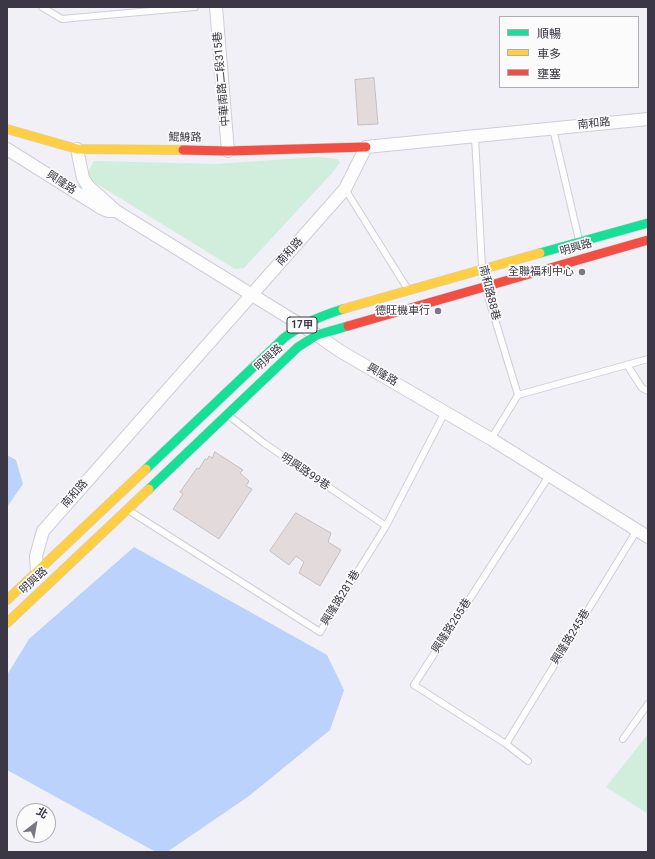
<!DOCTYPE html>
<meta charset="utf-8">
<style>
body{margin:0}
#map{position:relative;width:655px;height:859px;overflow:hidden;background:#f1f0f6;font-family:Roboto,"Noto Sans TC",sans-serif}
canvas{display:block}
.frame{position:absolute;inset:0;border:8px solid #3b3745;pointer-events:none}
.legend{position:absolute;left:499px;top:16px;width:140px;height:72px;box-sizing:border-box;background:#fbfbfb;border:1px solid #aeadb2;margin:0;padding:5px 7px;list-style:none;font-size:12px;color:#3b3745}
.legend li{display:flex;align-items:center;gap:8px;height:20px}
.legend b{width:20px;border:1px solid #aeadb2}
.north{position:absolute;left:16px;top:803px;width:40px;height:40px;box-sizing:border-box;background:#fbfbfb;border:1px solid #aeadb2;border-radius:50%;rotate:31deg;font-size:11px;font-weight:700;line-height:16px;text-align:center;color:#3b3745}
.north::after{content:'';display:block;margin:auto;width:14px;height:18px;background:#7b7883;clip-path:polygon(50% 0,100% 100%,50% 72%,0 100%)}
</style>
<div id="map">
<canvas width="655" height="859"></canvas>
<div class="frame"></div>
<ul class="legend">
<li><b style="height:5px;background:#16e098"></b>順暢</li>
<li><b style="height:5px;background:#ffcf43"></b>車多</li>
<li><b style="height:5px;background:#f24e42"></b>壅塞</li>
</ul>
<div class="north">北</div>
</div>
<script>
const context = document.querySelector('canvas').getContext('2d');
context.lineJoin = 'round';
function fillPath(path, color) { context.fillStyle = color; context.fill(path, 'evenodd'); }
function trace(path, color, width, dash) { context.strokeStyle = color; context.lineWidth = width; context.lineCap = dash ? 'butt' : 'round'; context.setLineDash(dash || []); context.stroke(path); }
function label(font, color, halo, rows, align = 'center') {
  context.font = font + ' Roboto,"Noto Sans TC",sans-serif'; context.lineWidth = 3.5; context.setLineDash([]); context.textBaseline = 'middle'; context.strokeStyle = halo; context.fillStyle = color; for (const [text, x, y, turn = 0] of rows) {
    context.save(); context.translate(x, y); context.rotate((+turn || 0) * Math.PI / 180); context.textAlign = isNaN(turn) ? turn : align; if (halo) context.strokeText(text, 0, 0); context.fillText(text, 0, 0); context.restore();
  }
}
fillPath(new Path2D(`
 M317 157 337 159 340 162 333 172 244 268 235 269 89 179V170L94 161 215 164Z
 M648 734V814L606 787Z`), '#d1eddc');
fillPath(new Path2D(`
 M7 455 16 460 23 484 7 507Z
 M134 547 327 655 344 690 330 730 249 796 167 852H156L7 770V675L29 639Z`), '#bad2fc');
const building = new Path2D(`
 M374 78 378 124 358 125 355 80Z
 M215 452 243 470 240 473 249 481 246 486 252 489 219 539 173 509 183 494 180 492 197 468 199 469 205 459 207 460 209 456 212 458Z
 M296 513 331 533 328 542 341 550 320 586 299 573 304 562 296 556 289 565 270 551Z`);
fillPath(building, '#e2dadb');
trace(building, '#c6bec0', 1);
const lane = new Path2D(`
 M42 7 62 19 195 7
 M553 129 579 240
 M475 137 482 267
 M345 189 407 288
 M486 290 518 395 491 439
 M627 365 642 388 648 391
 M518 395 648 359
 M228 415 264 443 386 526
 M128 510 320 632 386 526 445 412
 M623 739 648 704
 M506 744 637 530
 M528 761 506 744 414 685 549 476`);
const street = new Path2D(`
 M216 7 228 151
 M7 149 101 208 108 211H116
 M77 149 83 178 88 186 116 211 317 335 340 351 491 439 648 537
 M37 572 36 556 43 531 345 189 366 147 648 119`);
const fast = new Path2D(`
 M540 253 648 223
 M146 469 285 337C304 323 321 316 343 309
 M149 489 298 347 317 335 348 326`);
const slow = new Path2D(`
 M7 129 77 149 183 150
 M343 309 540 253
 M7 600 146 469
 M7 623 149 489`);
const jam = new Path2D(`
 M183 150 228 151 366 147
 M348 326 648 240`);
trace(lane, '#d0cdd7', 8);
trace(street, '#d0cdd7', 14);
trace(fast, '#d0cdd7', 10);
trace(slow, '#d0cdd7', 10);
trace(jam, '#d0cdd7', 10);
trace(lane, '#fdfdfe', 6);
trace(street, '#fdfdfe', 12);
trace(fast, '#16e098', 9);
trace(slow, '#ffcf43', 9);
trace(jam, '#f24e42', 9);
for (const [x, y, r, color] of [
 [582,272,4,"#7b7883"],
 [438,311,4,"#7b7883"]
]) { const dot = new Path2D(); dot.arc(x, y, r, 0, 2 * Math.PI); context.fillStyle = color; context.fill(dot); trace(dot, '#fbfbfb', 1.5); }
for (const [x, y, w] of [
 [302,325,30]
]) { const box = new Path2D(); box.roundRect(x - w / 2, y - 8, w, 16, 3); context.fillStyle = '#fbfbfb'; context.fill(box); trace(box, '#3b3745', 1); }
label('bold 10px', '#3b3745', null, [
 ["17甲",302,325]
]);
label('11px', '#3b3745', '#fbfbfb', [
 ["中華南路二段315巷",222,79,-95],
 ["南和路",594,124,-6],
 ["鯤鯓路",185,138,1],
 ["興隆路",61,183,33],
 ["明興路",576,248,-16],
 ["南和路",290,252,-48],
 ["南和路88巷",489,293,76],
 ["明興路",269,358,-43],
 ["興隆路",382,375,30],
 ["明興路99巷",305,472,34],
 ["南和路",75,494,-49],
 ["明興路",34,581,-43],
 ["興隆路281巷",341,598,-58],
 ["興隆路265巷",452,626,-57],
 ["興隆路245巷",571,637,-58]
]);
label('11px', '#3b3745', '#fbfbfb', [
 ["全聯福利中心",574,272],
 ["德旺機車行",430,311]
], 'right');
</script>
